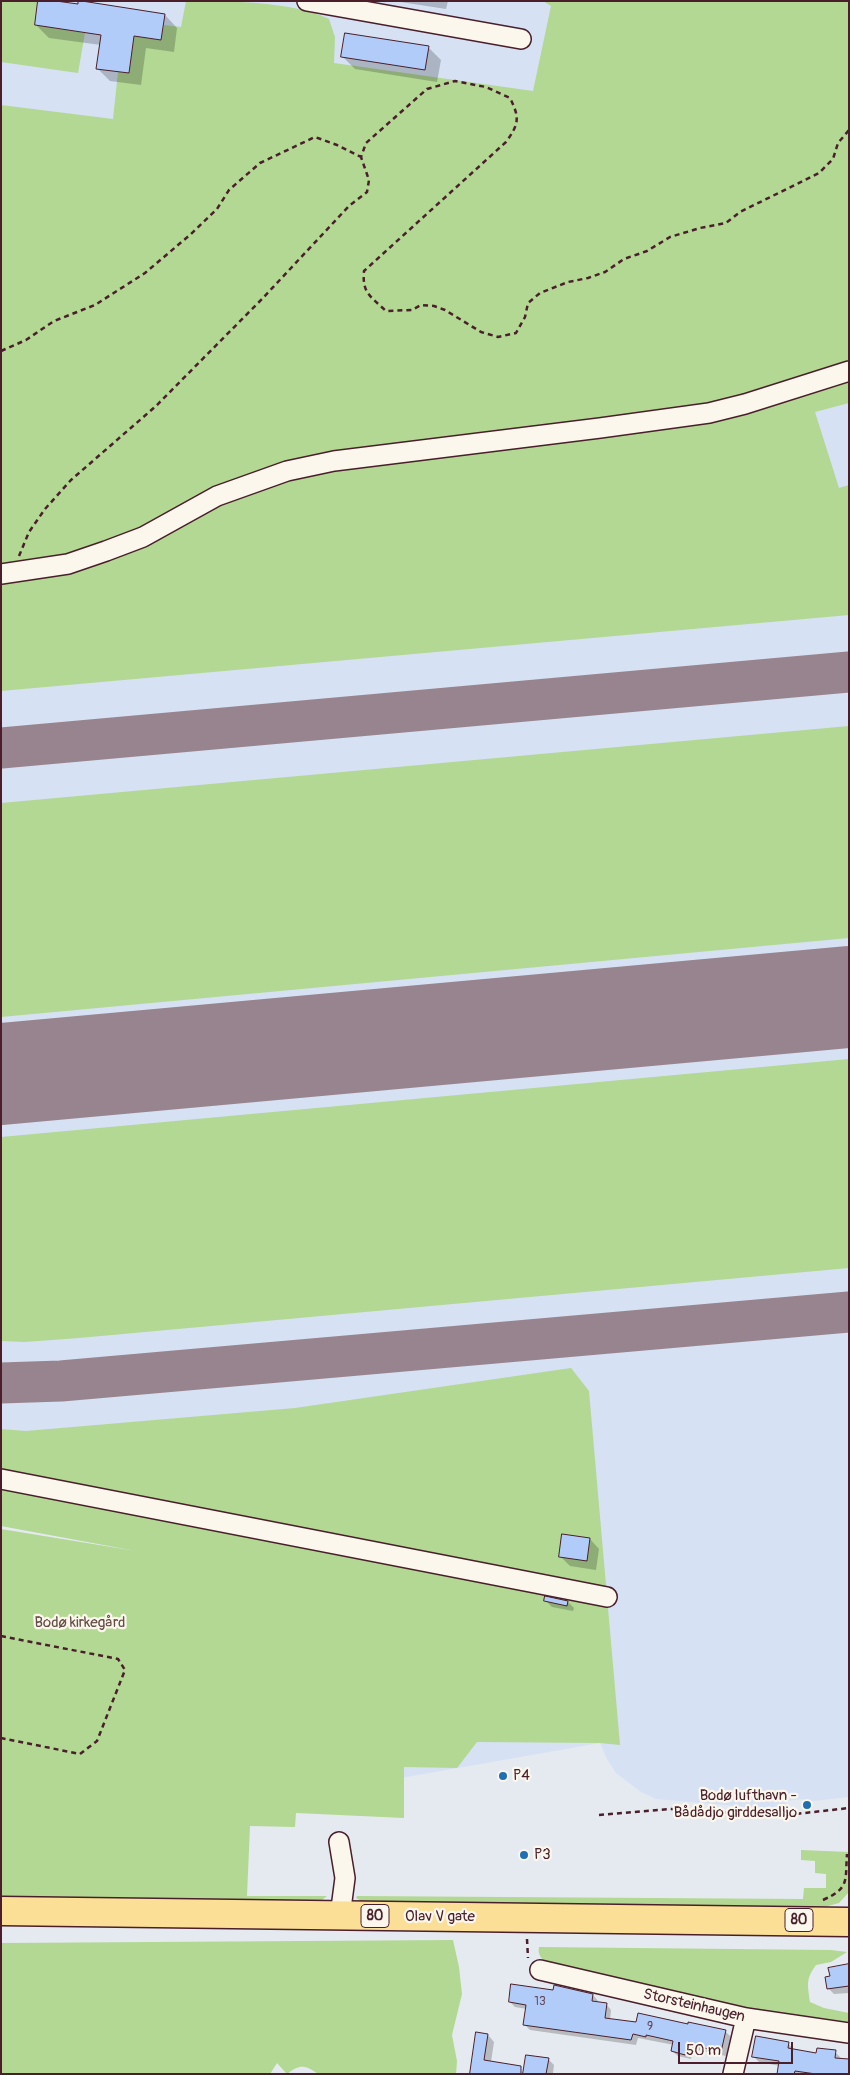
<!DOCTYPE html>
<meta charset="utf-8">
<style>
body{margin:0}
#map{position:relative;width:850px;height:2075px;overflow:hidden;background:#e5eaf0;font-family:Pangolin,sans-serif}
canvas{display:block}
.frame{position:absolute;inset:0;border:2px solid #4a1f2b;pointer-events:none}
.scale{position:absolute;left:678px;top:2042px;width:115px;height:22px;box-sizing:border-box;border:2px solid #4a1f2b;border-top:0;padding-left:6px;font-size:15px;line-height:18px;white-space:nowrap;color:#4a1f2b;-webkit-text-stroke:4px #fbf7ec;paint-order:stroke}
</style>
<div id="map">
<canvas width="850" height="2075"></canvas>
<div class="frame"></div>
<div class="scale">50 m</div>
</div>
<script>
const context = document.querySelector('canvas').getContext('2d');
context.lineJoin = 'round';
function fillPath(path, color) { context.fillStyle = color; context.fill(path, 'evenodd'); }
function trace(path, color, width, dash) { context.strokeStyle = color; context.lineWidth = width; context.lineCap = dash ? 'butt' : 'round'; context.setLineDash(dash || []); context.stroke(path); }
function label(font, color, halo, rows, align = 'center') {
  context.font = font + ' Pangolin,sans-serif'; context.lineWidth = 4.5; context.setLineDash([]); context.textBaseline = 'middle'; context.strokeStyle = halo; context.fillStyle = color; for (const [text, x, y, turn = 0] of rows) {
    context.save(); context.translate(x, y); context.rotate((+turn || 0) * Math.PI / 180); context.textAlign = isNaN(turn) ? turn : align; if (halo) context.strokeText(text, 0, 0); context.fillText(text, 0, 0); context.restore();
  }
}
fillPath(new Path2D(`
 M1 1H849V1797L804 1802 803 1799 786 1801 787 1810H782L656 1799 641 1792 616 1773 607 1759 600 1743 258 1803 179 1559 1 1526Z`), '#d6e1f3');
fillPath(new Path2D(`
 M1 1H38L35 25 85 33 78 73 1 62Z
 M186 1C228 1 291 1 329 19L335 37 334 63 533 91 551 6 543 1H849V403L815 412 839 488 849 485V615L1 691V105L113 119 118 72 129 73 134 36 161 40 164 25 181 27Z
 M849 726V938L1 1017V803Z
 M849 1059V1268L79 1338 25 1342 1 1341V1137Z
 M571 1368 589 1391 620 1745 600 1743 477 1742 457 1768 404 1767V1818L296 1813 295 1827 250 1826 247 1896H327L317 1904 1 1901V1529L136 1551 1 1526V1429L26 1431 295 1408Z
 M801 1850 849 1852V1892L839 1903 817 1909 366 1904 356 1898 357 1896 803 1899 804 1888H826V1874L815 1873V1861L801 1860Z
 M453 1940 459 1967 462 1994 452 2035 457 2061 456 2074H318C305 2065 300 2064 287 2074L277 2063 270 2074H1V1943Z
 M539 1947 831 1950 847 1952 831 1962 816 1965C805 1980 808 1985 810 2002L824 2008 849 2013V2027L737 2007 644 1984 551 1964C543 1961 537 1956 539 1947Z`), '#b2d893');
fillPath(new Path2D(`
 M394 1H448L446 9Z
 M165 15 177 28 174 52 146 48 141 85 110 81 97 68 101 45 49 38 36 25Z
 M428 47 441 60 437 82 355 69 343 57Z
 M590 1539 599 1549 596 1570 570 1566 560 1556Z
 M546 1601 568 1602 574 1608 573 1611 552 1607Z
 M849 1965V1993L834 1994 828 1988Z
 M593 1995 598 2001V2003L606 2004 611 2010 610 2020 637 2024 689 2026 725 2031 731 2037 726 2056 693 2049 691 2059 678 2056 672 2051 674 2045 638 2038 636 2045 530 2030 525 2025 527 2009 515 2007 510 2002Z
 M488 2035 494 2042 491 2062 472 2074Z
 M788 2043 794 2051 817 2055 835 2052 841 2058 849 2074H779L780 2066 759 2062 753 2056Z
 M548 2059 554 2065 553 2073 560 2074H524Z`), '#0003');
trace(new Path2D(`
 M1 748 849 672
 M1 1383 61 1381 849 1312`), '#98848e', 41);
trace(new Path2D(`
 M1 1074 849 997`), '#98848e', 102);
const building = new Path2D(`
 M38 1H56L78 4V1H82L165 14 161 40 134 36 129 73 96 69 101 35 35 25Z
 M345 33 429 46 425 70 341 57Z
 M562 1534 590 1538 587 1561 559 1557Z
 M545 1596 568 1601 567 1606 544 1601Z
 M849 1964V1986L827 1989 825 1977 830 1976 828 1968Z
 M511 1984 553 1990 554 1985 593 1994 592 2001 607 2003 605 2018 636 2022 638 2013 688 2024V2022L726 2030 721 2052 688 2044 685 2055 671 2051 673 2041 646 2035V2037L633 2034 631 2040 523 2025 526 2005 509 2002Z
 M476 2032 488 2034 484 2060 521 2066V2074H470Z
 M756 2036 789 2042 788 2048 816 2053 817 2048 836 2050 835 2058 849 2059V2074H816L795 2071 794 2074H777L779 2061 752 2057Z
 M526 2055 549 2058 546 2074H523Z`);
fillPath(building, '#b2ccf9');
trace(building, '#4a1f2b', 1);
const minor = new Path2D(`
 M307 1 521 39
 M1 574 68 564 106 551 143 537 217 496 287 471 334 461 600 428 709 413 745 404 849 371
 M1 1479 607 1597
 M339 1842 345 1878 340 1916
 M540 1970 746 2018 849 2033
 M733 2074 746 2018`);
const highway = new Path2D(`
 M1 1911 849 1922`);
trace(minor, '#4a1f2b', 22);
trace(highway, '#4a1f2b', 31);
trace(new Path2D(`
 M1 351 26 340 54 321 95 305 145 273 191 234 217 209 229 190 260 163 315 137 337 145 361 157
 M19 556 29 532 45 509 71 480 156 406 262 299 349 206 367 192 369 180 361 157 366 143 427 89 455 81 486 87 510 98C520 118 519 124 506 142L364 271C362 293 370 296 386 311L412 310 421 305 434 306 445 310 481 332 498 337 516 333 525 317 528 303 540 293 568 282 588 278 605 272 624 259 647 251 670 237 700 228 726 223 740 212 819 173 833 159 838 143 849 130
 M1 1636 118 1659 125 1670 97 1741 80 1754 1 1738
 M599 1815 670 1809 778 1816 849 1808
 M823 1900C850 1888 845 1881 847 1854
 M527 1939 528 1958`), '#4a1f2b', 2.5, [5, 4]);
trace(minor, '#fbf7ec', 19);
trace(highway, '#fbdf96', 28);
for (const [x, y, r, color] of [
 [503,1776,5,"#1f6fb2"],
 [807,1805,5,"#1f6fb2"],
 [524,1855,5,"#1f6fb2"]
]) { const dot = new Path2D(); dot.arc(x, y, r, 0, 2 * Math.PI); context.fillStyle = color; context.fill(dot); trace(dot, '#fbf7ec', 2); }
label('12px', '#644a5e', null, [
 ["13",540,2002],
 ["9",650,2027]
]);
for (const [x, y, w] of [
 [375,1916,28],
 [799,1920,28]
]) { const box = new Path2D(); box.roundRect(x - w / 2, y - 11.5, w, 23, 4); context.fillStyle = '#fbf7ec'; context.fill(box); trace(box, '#4a1f2b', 1); }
label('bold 14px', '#4a1f2b', null, [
 ["80",375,1916],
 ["80",799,1920]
]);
label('15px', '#644d45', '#fbf7ec', [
 ["Bodø kirkegård",80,1623]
]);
label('15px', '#4a1f2b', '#fbf7ec', [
 ["P4",513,1776],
 ["Bodø lufthavn -",797,1796,"right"],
 ["Bådådjo girddesalljo",797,1813,"right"],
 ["P3",534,1855]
], 'left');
label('15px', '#4a1f2b', '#fbf7ec', [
 ["Olav V gate",440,1917],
 ["Storsteinhaugen",694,2006,13]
]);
</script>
